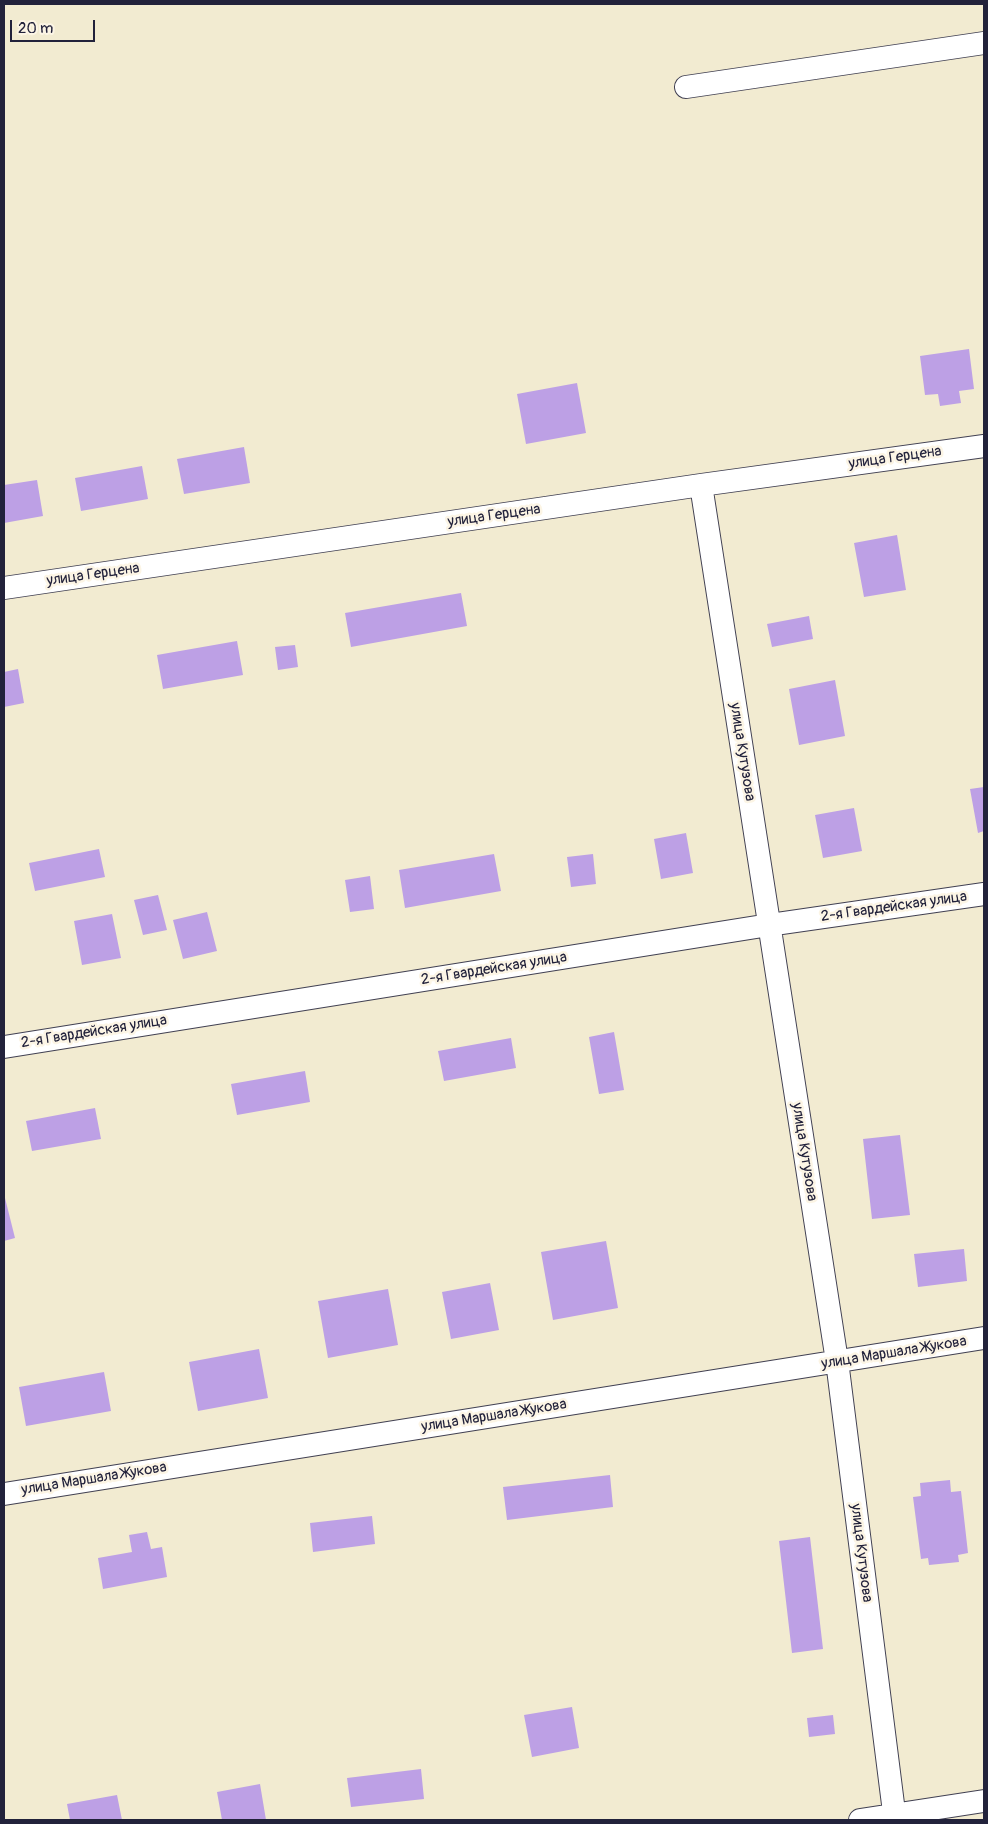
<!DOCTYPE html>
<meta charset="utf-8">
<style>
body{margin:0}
#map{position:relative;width:988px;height:1824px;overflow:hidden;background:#f2ebd1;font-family:Pangolin,sans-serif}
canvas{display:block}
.frame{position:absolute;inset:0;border:5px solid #22223b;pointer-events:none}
.scale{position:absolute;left:10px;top:20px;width:85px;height:22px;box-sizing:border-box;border:2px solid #22223b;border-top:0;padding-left:6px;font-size:15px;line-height:18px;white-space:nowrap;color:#22223b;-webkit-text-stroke:4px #fcf5e5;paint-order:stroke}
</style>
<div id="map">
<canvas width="988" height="1824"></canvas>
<div class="frame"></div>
<div class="scale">20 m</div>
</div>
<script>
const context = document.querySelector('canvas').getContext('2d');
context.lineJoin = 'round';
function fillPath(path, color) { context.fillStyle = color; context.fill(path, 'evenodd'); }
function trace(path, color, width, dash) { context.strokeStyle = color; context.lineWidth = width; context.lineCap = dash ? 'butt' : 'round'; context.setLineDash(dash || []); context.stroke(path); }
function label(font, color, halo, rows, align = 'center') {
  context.font = font + ' Pangolin,sans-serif'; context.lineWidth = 5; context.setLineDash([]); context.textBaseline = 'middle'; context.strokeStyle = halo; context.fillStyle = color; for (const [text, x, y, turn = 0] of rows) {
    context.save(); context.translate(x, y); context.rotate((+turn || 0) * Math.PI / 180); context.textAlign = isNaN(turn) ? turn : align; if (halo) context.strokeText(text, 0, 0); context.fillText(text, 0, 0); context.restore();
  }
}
fillPath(new Path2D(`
 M969 349 974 389 959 391 961 403 940 406 938 394 925 395 920 356Z
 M577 383 586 433 526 444 517 394Z
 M244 447 250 483 184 494 177 459Z
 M142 466 148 499 81 511 75 478Z
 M37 480 43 516 4 523V485Z
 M897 535 906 590 864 597 854 543Z
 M461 593 467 626 351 647 345 613Z
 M809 616 813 639 772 647 767 624Z
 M237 641 243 675 163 689 157 655Z
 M295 645 298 667 278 670 275 647Z
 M18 669 24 703 4 707V672Z
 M835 680 845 736 799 745 789 689Z
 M984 787V831L978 833 970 789Z
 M854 808 862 851 823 858 815 815Z
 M686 833 693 873 661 879 654 839Z
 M99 849 105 877 35 891 29 863Z
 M494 854 501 891 405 908 399 870Z
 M593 854 596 884 571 887 567 857Z
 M370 876 374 909 350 912 345 880Z
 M158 895 167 930 143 935 134 900Z
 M207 912 217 951 183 959 173 920Z
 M112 914 121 958 82 965 74 921Z
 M614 1032 624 1090 599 1094 589 1037Z
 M511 1038 516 1068 444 1081 438 1051Z
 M305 1071 310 1102 237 1115 231 1084Z
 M95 1108 101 1139 32 1151 26 1121Z
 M900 1135 910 1215 872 1219 863 1139Z
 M4 1194 15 1238 4 1241Z
 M606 1241 618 1308 553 1320 541 1252Z
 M964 1249 967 1281 918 1287 914 1254Z
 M490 1283 499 1330 451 1339 442 1292Z
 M388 1289 398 1345 328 1358 318 1301Z
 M259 1349 268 1398 198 1411 189 1362Z
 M104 1372 111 1411 26 1426 19 1387Z
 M610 1475 613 1507 507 1520 503 1487Z
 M950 1480 951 1492 961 1491 968 1553 958 1555 959 1562 929 1565 928 1558 921 1559 913 1497 921 1496 920 1483Z
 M372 1516 375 1544 313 1552 310 1523Z
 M147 1532 151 1549 162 1547 167 1577 103 1589 98 1558 132 1552 129 1535Z
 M810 1537 823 1649 792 1653 779 1541Z
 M572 1707 579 1748 532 1757 524 1715Z
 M833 1715 835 1734 809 1737 807 1718Z
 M421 1769 424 1799 351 1807 347 1778Z
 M260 1784 266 1820H222L217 1792Z
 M117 1795 122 1820H70L67 1804Z`), '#bda0e5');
const street = new Path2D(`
 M686 87 984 43
 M701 485 837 1361 895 1820
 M4 588 701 485 984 446
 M4 1047 769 925 984 894
 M4 1494 984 1338
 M860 1820 984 1801`);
trace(street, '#414052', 24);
trace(street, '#fff', 22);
label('15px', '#22223b', '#fcf5e5', [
 ["улица Герцена",895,458,-8],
 ["улица Герцена",494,516,-8],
 ["улица Герцена",93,575,-8],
 ["улица Кутузова",742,752,81],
 ["2-я Гвардейская улица",894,907,-8],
 ["2-я Гвардейская улица",494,969,-9],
 ["2-я Гвардейская улица",94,1032,-9],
 ["улица Кутузова",804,1152,81],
 ["улица Маршала Жукова",894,1353,-9],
 ["улица Маршала Жукова",494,1416,-9],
 ["улица Маршала Жукова",94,1479,-9],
 ["улица Кутузова",861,1553,83]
]);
</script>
